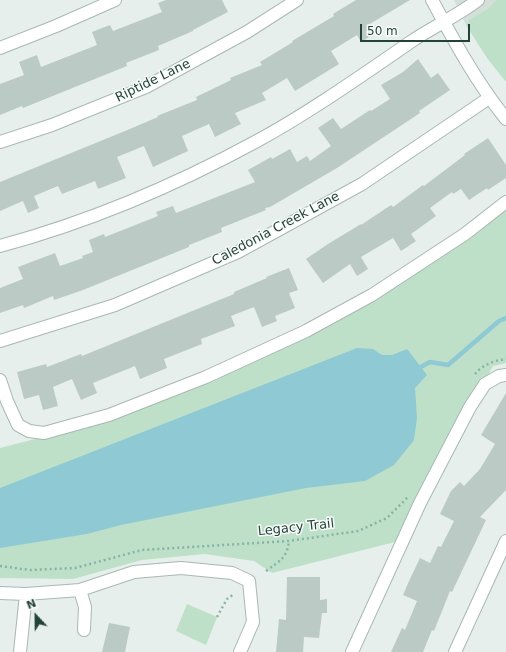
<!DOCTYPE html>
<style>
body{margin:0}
#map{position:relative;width:506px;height:652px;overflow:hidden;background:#e6efeb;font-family:"DejaVu Sans",sans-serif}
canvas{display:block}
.north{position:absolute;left:16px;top:596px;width:40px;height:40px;-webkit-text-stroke:3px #f7fbf9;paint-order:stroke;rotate:338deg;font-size:11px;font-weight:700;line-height:16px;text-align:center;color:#24423a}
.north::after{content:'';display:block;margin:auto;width:14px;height:18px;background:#24423a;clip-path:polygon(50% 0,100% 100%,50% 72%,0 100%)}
.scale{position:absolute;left:360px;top:24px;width:110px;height:18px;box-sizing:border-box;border:2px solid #24423a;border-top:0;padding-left:5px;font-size:12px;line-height:14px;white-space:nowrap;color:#24423a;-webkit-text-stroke:3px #f7fbf9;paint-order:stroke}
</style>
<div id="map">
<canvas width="506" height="652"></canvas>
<div class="north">N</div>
<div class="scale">50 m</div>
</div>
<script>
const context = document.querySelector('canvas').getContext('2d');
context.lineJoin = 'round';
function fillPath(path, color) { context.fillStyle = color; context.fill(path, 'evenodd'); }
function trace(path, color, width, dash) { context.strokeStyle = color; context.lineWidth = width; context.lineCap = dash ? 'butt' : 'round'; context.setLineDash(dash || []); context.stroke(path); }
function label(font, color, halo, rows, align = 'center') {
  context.font = font + ' "DejaVu Sans",sans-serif'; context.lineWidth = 3; context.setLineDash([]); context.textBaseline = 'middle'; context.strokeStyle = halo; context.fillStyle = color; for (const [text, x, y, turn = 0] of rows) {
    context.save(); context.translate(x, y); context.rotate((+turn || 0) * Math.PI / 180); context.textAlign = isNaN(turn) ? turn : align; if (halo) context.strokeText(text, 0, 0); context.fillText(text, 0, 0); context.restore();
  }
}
fillPath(new Path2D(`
 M454 0H506V6L466 25Z`), '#d4dfda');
fillPath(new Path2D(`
 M496 0H506V82L487 58 466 25 469 20 488 9Z
 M506 211V363L493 366 399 541 272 573 254 561 205 554 142 560 73 579 0 578V448L97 423 279 350 364 307 471 238Z
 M187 604 217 617 206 645 176 631Z`), '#bfe0c8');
fillPath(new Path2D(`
 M357 348 373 349 382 355H392L407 349 427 375 415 388 417 418 414 440 394 465 365 481 306 488 121 525 87 534 0 548V488Z`), '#8ec9d4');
trace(new Path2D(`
 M417 369 430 362 448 365 499 321 506 318`), '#8ec9d4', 4.5);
fillPath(new Path2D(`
 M166 0H222L228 12 193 30V31L158 46 159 50 126 63 127 66 23 108 22 106 0 115V84L24 75 19 62 37 55 41 67 97 45 92 32 110 25 113 31 162 12 158 3Z
 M356 0H410L368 25 374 34 361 42 357 35 331 51 339 64 295 91 287 78 262 93 266 100 235 113 241 124 215 137 209 124 182 136 188 151 153 167 144 146 117 157 126 178 98 189 95 181 62 194 58 186 34 196 39 208 28 213 23 201 0 211V182L125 131 158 117 157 116 197 100 196 97 231 80 230 78 262 65 260 62 293 42 292 41 334 16 333 14Z
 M418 59 431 78 438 73 450 90 419 111 420 113 337 168 270 207 265 208 266 210 221 228 222 232 189 245V247L83 290 54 300 53 296 24 308 23 305 0 313V288L23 279 18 267 55 253 60 266 83 258 82 256 93 252 89 240 104 234 105 237 158 216 156 212 173 206 176 213 255 182 248 170 271 157 272 159 290 149 297 162 307 156 310 161 331 146 318 128 333 118 341 129 370 110 371 111 390 99 381 85 403 72Z
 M488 138 506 165V178L488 190 487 188 469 200 461 189 453 194 452 192 430 208 436 216 411 234 416 241 401 251 393 238 361 257 368 269 357 276 350 264 323 283 306 259 328 244 361 224V225L391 205 393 207 423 185 424 186 465 155 464 154Z
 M289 268 298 290 289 293 295 308 275 316 277 321 262 327 254 307 231 316 235 326 201 339 202 344 164 359 167 368 140 379 135 366 93 383 97 393 81 400 72 379 53 387 58 406 43 410 39 395 24 399 17 372 46 364 47 367 81 354 82 356 234 294V292L267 278 266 277Z
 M506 393V490L480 517 486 520 452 592 450 591 434 631 432 630 423 652H391L402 628 405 630 417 601 403 595 409 581 420 558 430 563 438 546 441 547 454 521 440 514 451 491 460 482 464 486 480 469 495 444 481 435Z
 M287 577H320V600L327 599V613H322L319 638 304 637 303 652H276L279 619 286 620Z
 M109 623 130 627 125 652H102Z`), '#bbcac4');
const minor = new Path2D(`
 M432 0C454 41 477 83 506 119
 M0 48 56 26 115 0
 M0 142 52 125 146 87 247 32 297 0
 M0 246C89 222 176 185 257 141 310 112 361 76 412 41 433 27 457 16 478 0
 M0 341 115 305 238 252 362 184 489 98
 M0 380 7 401 18 425 29 431 44 433 109 415 206 377 306 331 372 295 465 234 506 202
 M80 590 85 607 84 630
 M0 593 26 594 80 590 134 572 181 568 232 573 249 581 253 622 240 652
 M20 652 26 594
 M352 652 420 503 470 407 485 384 499 376 506 375
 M455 652 506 541`);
trace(minor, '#a8b8b2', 14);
trace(new Path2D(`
 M475 374C482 365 495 360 506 359
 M0 566 30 570 75 568 142 550 289 541 358 531 387 518 408 497
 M266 571C279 561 287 559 289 541
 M217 617 227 599 234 594`), '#86b3a5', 2.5, [2, 3]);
trace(minor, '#fff', 12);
label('13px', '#24423a', '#f7fbf9', [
 ["Riptide Lane",153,81,-26],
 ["Caledonia Creek Lane",276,229,-28],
 ["Legacy Trail",296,528,-6]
]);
</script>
